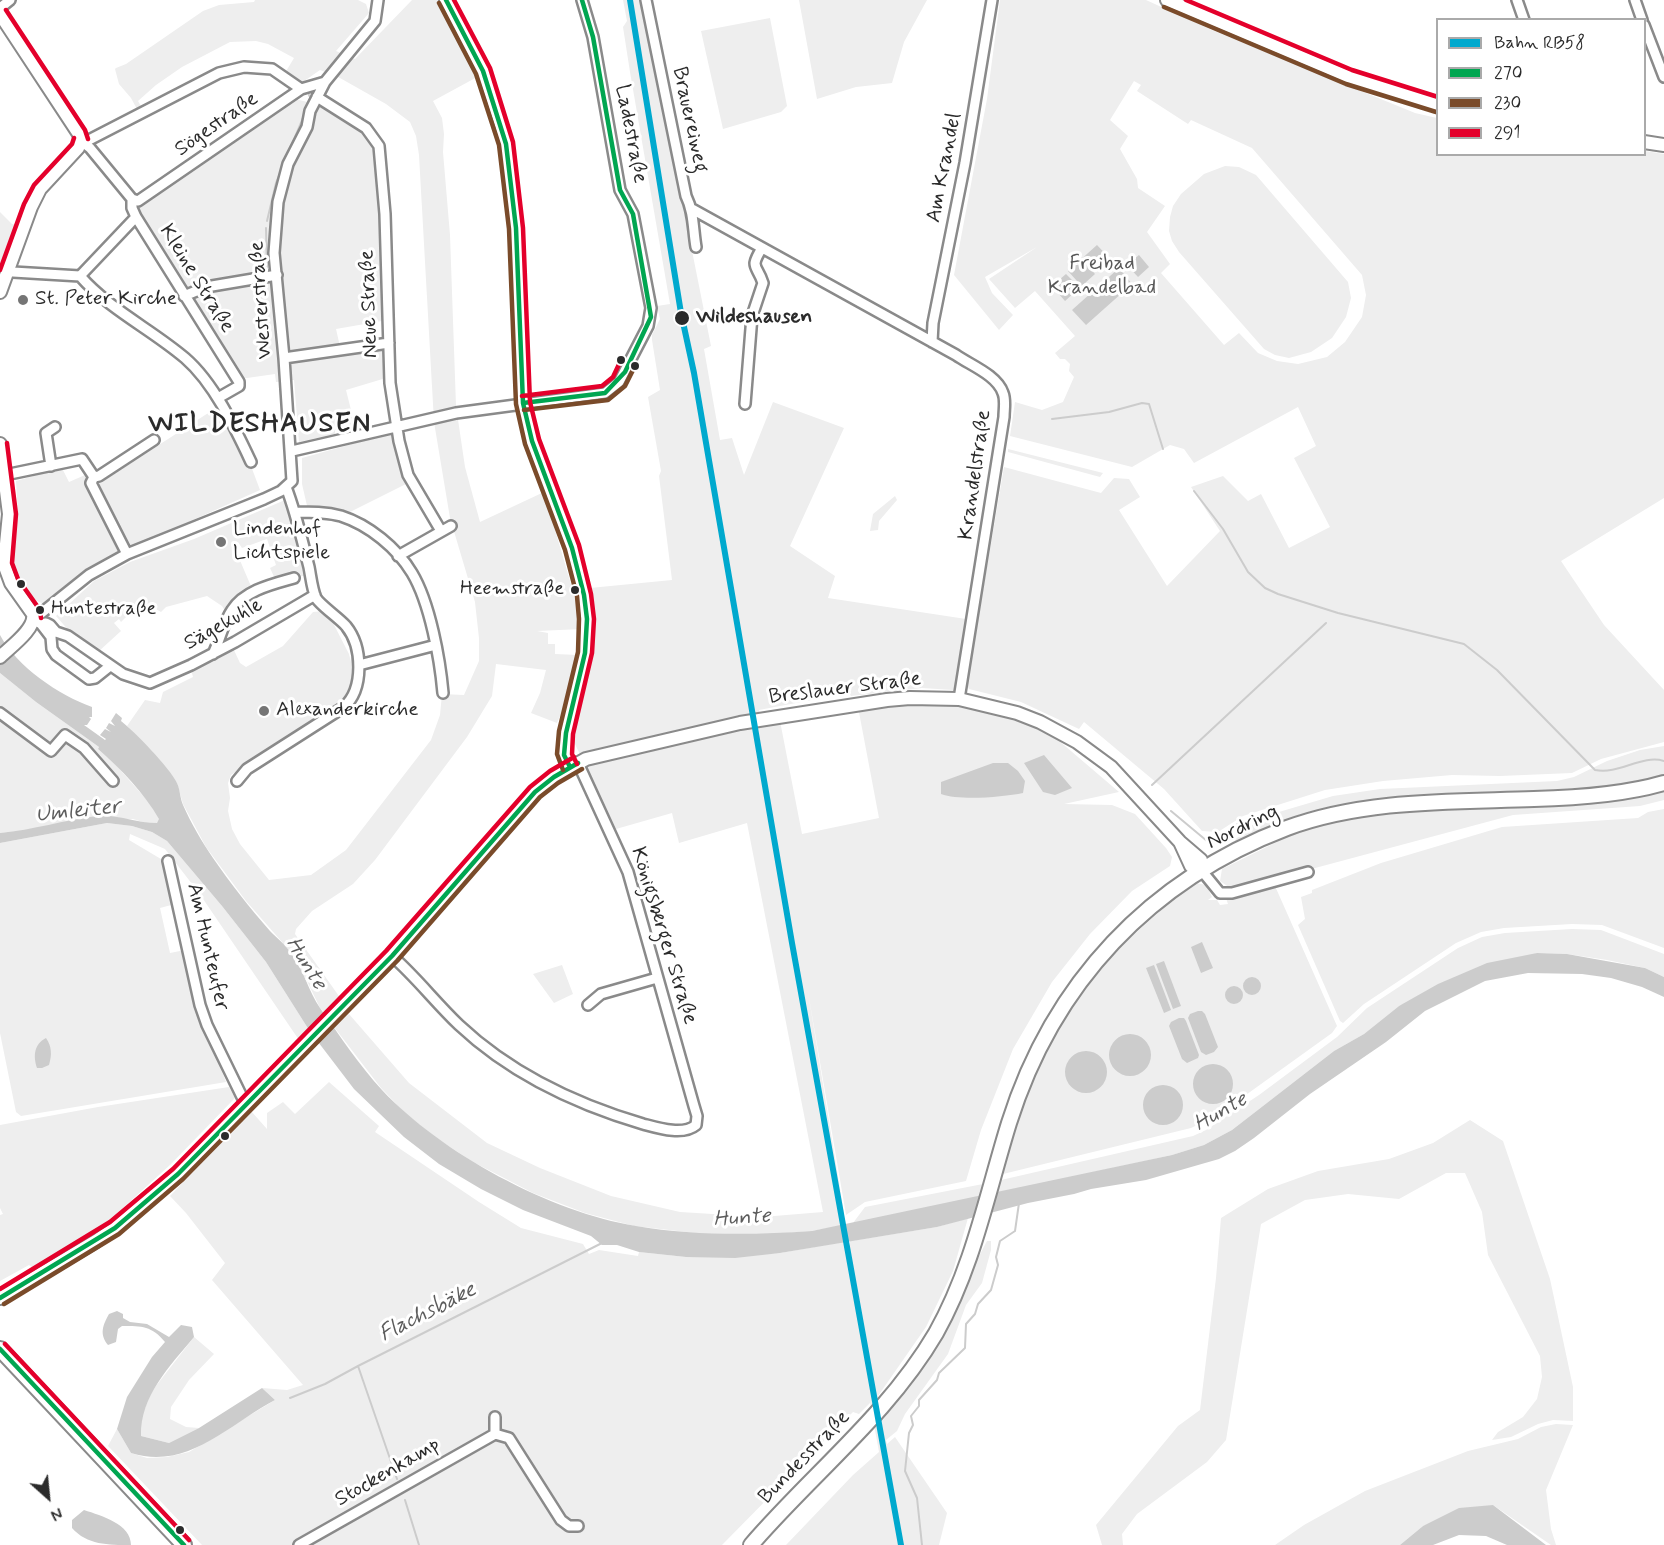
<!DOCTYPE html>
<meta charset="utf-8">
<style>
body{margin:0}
#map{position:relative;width:1664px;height:1545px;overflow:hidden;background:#fff;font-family:Mynerve,sans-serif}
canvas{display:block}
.legend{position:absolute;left:1436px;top:18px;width:210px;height:138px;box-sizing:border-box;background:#fff;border:2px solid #aaa;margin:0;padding:8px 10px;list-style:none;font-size:18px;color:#2b2b2b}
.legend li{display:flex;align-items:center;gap:12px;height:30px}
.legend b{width:30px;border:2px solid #aaa}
.north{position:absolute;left:18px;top:1467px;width:60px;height:60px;-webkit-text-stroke:4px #fff;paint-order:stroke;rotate:153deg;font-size:16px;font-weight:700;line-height:24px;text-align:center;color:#2b2b2b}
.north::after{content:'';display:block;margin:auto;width:21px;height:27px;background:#2b2b2b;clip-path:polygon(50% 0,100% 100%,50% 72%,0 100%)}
</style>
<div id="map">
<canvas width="1664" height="1545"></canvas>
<ul class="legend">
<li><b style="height:8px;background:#00a9ce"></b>Bahn RB58</li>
<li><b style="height:8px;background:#00a651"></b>270</li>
<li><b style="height:8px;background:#7a4b2a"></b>230</li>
<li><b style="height:8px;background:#e4002b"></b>291</li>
</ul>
<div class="north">N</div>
</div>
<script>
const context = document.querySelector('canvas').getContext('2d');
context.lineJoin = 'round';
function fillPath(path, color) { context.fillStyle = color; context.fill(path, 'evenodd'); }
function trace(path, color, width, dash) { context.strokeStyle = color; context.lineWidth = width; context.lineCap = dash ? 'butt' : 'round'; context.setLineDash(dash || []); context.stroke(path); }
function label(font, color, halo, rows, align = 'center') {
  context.font = font + ' Mynerve,sans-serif'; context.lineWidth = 6; context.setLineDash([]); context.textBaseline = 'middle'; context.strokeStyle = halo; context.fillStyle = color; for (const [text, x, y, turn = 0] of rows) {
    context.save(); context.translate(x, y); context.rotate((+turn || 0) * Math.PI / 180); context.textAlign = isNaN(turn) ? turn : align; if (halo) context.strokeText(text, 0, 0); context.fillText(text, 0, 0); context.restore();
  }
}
fillPath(new Path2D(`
 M255 0H358L366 4 369 13 336 51 355 59 412 0H438L464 44 479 76 433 101 442 118 444 134 443 152 450 235 456 406 465 467 480 522 544 492 582 622V629L537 631 548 633V644H555V654L578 655 567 700 557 723 531 713 540 693 546 670 496 664 492 696 467 737 375 860 353 884 312 911 296 929 295 934 341 999 326 1014 320 1008 308 983 282 942 246 901 206 847 183 804 177 783 127 726 145 700 160 703 163 692 193 677 191 670 233 648 240 663 246 667 283 646 313 612 324 611 331 619 349 654 354 674 353 689 341 706 320 715 310 724 231 775 228 783 230 798 228 811 232 829 240 844 269 880 311 875 346 850 431 740 440 715 442 694 464 695 479 661V638L475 602 450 518 434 422 419 155 416 136 410 122 386 104 340 78 320 70 300 84 285 73 294 58 268 44 256 41 230 42 182 67 156 85 138 101 142 108 138 111 131 98 119 84 115 69 116 68 126 64 203 11 219 5 254 2Z
 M623 0H642L711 346 704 349 720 440 732 438 744 475 773 402 844 428 790 546 835 576 828 598 966 619 958 686 953 690 922 688 851 696 849 693 759 710 762 723 780 721 802 834 879 818 858 707 889 702 911 705H957L1005 714 1051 734 1119 792 1064 804 1112 805 1135 814 1166 848 1172 857 1170 866 1132 891 1090 934 1052 982 1013 1049 981 1130 966 1181 865 1202 846 1215 807 986 844 1213 839 1214 840 1226 812 1231 762 1235H713L634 1226 585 1213 533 1193 475 1163 439 1140 405 1113 381 1088 334 1027 349 1014 409 1083 487 1143 540 1168 611 1196 680 1212 762 1217 823 1212 747 823 679 843 672 813 616 829 574 742V725L593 646 594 619 590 588 672 580 659 476 661 471 648 397 660 390 652 340V335L660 319 657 306 670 304 630 72 623 27 627 21Z
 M799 0H927L904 42 892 83 856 87 817 99Z
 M1000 0H1146L1212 30 1415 113 1437 118 1438 154H1644L1645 151 1664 154V498L1561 561 1604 625 1664 690V742L1601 759 1572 773 1500 776 1452 775 1383 781 1325 790 1243 816 1218 832 1202 831 1164 789 1084 722 1079 729 1021 702 969 689 967 685 969 673 1004 467 1101 493 1114 478 1129 479 1140 497 1119 510 1167 586 1220 531 1191 487 1223 476 1248 501 1261 494 1289 548 1330 527 1294 458 1316 446 1298 407 1194 463 1184 449 1170 445 1132 467 1010 436 1015 402 1042 410 1063 402 1074 377 1069 371 1070 364 1065 359H1060L1055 353 1075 336 1035 291 1015 308 989 279 1037 247 985 277 992 293 1013 315 999 330 954 275 987 99ZM1134 81 1141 85 1137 91 1188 124 1191 120 1252 148 1362 275 1366 295 1362 317 1345 342 1327 357 1298 364 1277 361 1258 353 1239 333 1224 345 1161 273 1170 264 1147 232 1165 206 1138 188 1137 179 1120 149 1128 136 1110 120Z
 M770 18 787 106 781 112 723 129 701 31Z
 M295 99 324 106 364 130 377 151 382 321 336 329 341 351 383 344 386 378 346 390 355 426 335 430V434L299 442 294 380 276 382 275 374 247 378 237 377 137 207 270 118Z
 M1225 166 1239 167 1256 175 1348 282 1351 298 1346 317 1332 338 1311 352 1289 358 1275 355 1264 349 1179 252 1172 241 1169 231 1170 217 1173 206 1181 194 1204 174Z
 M0 212 12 224 18 225 0 271Z
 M219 406 251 466 260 490 97 563 44 604 32 599 17 579 10 564V547L18 515 16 481 62 468 69 482 85 475 97 485Z
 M395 432 410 482 348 513 337 509 308 510 302 484V458Z
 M1008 449 1103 473 1100 477 1008 452Z
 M895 496 897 500 879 521 878 530 870 531 873 514Z
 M285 500 287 507 291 508 308 575 276 581 270 568 276 565 267 539 242 548 238 542 233 544 253 591 227 614 222 606 207 596 166 607 161 612 142 601 121 622 119 619 114 623 121 631 98 652 70 632 56 616 94 581 130 562 194 539Z
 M0 673 36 702 99 747 98 749 115 764 153 807 160 819 157 823H146L133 819 0 833Z
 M1664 746V777L1654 780 1610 788 1292 820 1256 833 1225 848 1262 817 1333 796 1380 789 1557 781 1574 777 1607 761 1640 750Z
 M1664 790V800L1640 806 1513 815 1233 890 1220 881 1222 869 1293 834 1321 825 1382 814 1407 812 1591 803 1634 797Z
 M1664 809V948L1602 925 1572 924 1504 928 1481 932 1456 943 1364 1004 1343 1023 1340 1021 1298 925 1305 919 1301 897 1312 893V890L1381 863 1502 827 1638 818 1648 812Z
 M107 823 132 826 152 832 167 841 222 906 266 962 309 1030 299 1040 199 893 165 849 130 834 129 840 166 862 175 904 160 908 170 953 185 950 197 1008 226 1082 21 1116 16 1112 0 1033V843Z
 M1196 883 1206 885 1212 897 1208 900H1217L1220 905 1228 904 1226 898 1230 896 1275 886 1337 1026 1332 1033 1218 1115 1191 1128 1003 1174 1020 1113 1032 1081 1065 1012 1097 968 1170 902Z
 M1572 929 1601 930 1664 954V977L1645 968 1607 960 1567 954 1537 953 1399 1006 1364 1034 1334 1051 1232 1130 1204 1145 1172 1155 998 1193 1001 1180 1193 1136 1206 1130 1259 1095 1337 1037 1367 1008 1458 948 1482 937 1505 933Z
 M562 965 573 994 554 1003 533 974Z
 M329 1082 379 1126 375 1132 479 1202 521 1228 583 1244 589 1254 599 1250 638 1256 639 1252 686 1257 780 1253 843 1242 845 1246 850 1245V1241L937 1227 968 1218 953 1271 926 1327 878 1396 883 1420 914 1380 931 1355 955 1311 979 1256 987 1241H991V1250L982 1283 966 1305 948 1354 905 1414 897 1431 886 1440 887 1444 895 1437 947 1513 939 1545H786L853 1475 879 1452 870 1403 859 1414 853 1412 722 1545H202L108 1446 117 1429 131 1453 147 1458 167 1457 189 1452 275 1400 262 1388 287 1390 303 1385 212 1280 225 1263 186 1213 170 1196 251 1111 267 1129V1113L283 1102 295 1114Z
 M229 1087 235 1098 171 1164 123 1208 103 1225 33 1268 29 1265 0 1281V1215L3 1214 0 1208V1125L98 1107Z
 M1470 1120 1503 1141 1550 1279 1573 1387V1421L1553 1420 1538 1424 1511 1437 1492 1440 1498 1432 1523 1417 1537 1399 1542 1377 1540 1356 1488 1255 1482 1212 1465 1173H1446L1399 1199 1348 1194 1305 1200 1261 1224 1226 1440 1207 1462 1137 1514 1122 1534 1123 1545H1102L1096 1525 1178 1426 1200 1410 1216 1278 1221 1218 1268 1189 1318 1171 1389 1159 1433 1143Z
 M983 1184 979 1197 853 1223 865 1207Z
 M194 1337 214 1354 189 1380 171 1407 170 1419 186 1427 199 1428 169 1443 141 1436V1418L152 1391Z
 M1556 1424 1573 1425 1546 1490 1551 1529 1556 1545H1551L1493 1505 1423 1526 1400 1545H1275L1304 1525 1365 1491 1468 1451 1518 1439 1541 1427Z`), '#eee');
fillPath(new Path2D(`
 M1097 245 1111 260 1097 272 1089 263 1086 264 1095 274 1065 301 1052 286 1066 274 1075 283 1077 281 1068 271Z
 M1139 255 1149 267 1138 277 1127 265Z
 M1119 268 1132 284 1086 325 1072 310Z
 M0 635C17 667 59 695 92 707V717H89L91 719 87 725H84L105 740 106 739 100 735 105 729 111 732 106 728 109 723 115 726 111 721 116 713 122 718 121 721C134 731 170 768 177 783 180 789 180 798 183 805 191 823 202 842 213 858 230 883 250 908 270 931 278 939 286 945 292 955 304 971 309 992 320 1008 340 1036 359 1065 382 1090 441 1153 550 1212 636 1226 695 1236 753 1235 812 1231L1172 1155 1204 1145 1232 1130 1334 1051 1364 1034 1399 1006 1438 984 1487 963 1537 953 1567 954 1645 968 1664 977V997L1642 987 1611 978 1582 974 1528 973 1485 981 1425 1011 1386 1042 1310 1094 1254 1138 1235 1151 1219 1159 1146 1180 1091 1189 1074 1194 1028 1203 937 1227 780 1253 735 1258 686 1257 639 1252 617 1245H602L591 1236 523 1210 481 1189 439 1164 404 1137 354 1089 309 1030 266 962 222 906 167 841 152 832 132 826 107 823 0 843V833C33 830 64 820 97 816 118 814 136 823 157 823L159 819C144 793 121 769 98 749L99 747 36 702 0 673Z
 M1044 755 1072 788 1055 795 1043 792 1024 763Z
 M993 763H1008L1018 771 1025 781 1023 793C1003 797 960 801 941 794V782Z
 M1202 942 1213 968 1201 973 1191 947Z
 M1164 961 1181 1006 1173 1009 1156 964Z
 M1154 965 1171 1010 1164 1013 1146 968Z
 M1243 986a9 9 0 1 1 18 0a9 9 0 1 1-18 0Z
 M1225 995a9 9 0 1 1 18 0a9 9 0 1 1-18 0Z
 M1198 1011H1202L1205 1014 1218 1047 1214 1052 1206 1055 1201 1052 1188 1018 1190 1014Z
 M1179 1018H1184L1186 1021 1199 1055 1198 1058 1187 1063 1182 1059 1169 1026 1171 1022Z
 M1109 1055a21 21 0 1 1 42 0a21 21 0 1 1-42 0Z
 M46 1038C52 1047 52 1055 49 1065L42 1068H37C33 1056 34 1044 46 1038Z
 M1065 1072a21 21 0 1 1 42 0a21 21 0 1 1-42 0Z
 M1193 1084a20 20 0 1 1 40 0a20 20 0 1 1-40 0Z
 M1143 1105a20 20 0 1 1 40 0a20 20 0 1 1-40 0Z
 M117 1311 123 1314V1318L130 1322 147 1324 169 1337 181 1325 192 1327 194 1337C170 1366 140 1396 141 1436L169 1443 199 1428 262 1388 275 1400C229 1424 188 1471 131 1453L117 1429 127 1397 152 1357 165 1342C152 1326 142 1326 122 1326L118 1329 116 1342 108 1345C99 1334 103 1325 109 1314Z
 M1493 1505 1546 1545H1507L1486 1536 1459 1535 1433 1545H1400L1423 1526 1459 1508Z
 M84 1510C102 1516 131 1524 131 1545 108 1545 87 1545 72 1528V1520Z`), '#ccc');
trace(new Path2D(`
 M290 149 311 99 309 95
 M267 221 276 183 284 164
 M266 228 267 272
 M1052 419 1109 412 1142 403 1149 404 1163 449
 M1194 491 1223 529 1248 572 1265 588 1278 594 1338 613 1464 644 1497 670 1595 770C1619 775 1642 754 1664 761
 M1152 785 1326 623
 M1171 811 1207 841H1217L1240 822
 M290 1398 325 1384 358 1366
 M397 1479 358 1366 602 1243
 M405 1500 419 1545
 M922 1545 917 1498 905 1471 909 1433 913 1425 911 1416 919 1406V1400L937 1380 939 1373 965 1348 966 1324 975 1314 978 1304 991 1290 998 1265 996 1257 1000 1241 1015 1231 1019 1203`), '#ccc', 2);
const minor = new Path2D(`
 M646 0 686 196C694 212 693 230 696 247
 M1517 0 1524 20
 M1635 0 1642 20
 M0 8 10 0
 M1644 25 1664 77
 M317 97 366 128 379 146 385 214 390 383 399 441 408 475 441 531
 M81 141 89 140 219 73 244 67 272 69 301 89
 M81 141 90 148 132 199
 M132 199V208L136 217 239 382V386L218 398
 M132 199 138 201 301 89 325 82
 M692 209 956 355C970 365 997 375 1003 393 1006 400 1004 409 1004 417L959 699
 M9 269 13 272 80 276C110 310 151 329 185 358 214 383 235 428 251 462
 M80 276 136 217
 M184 296 206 287 277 275
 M932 342 933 323 965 163 992 0
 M284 358 389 343
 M745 404 752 316 763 283C757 264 749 269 762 248
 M292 451 456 413 605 393 619 382 648 326 651 308 633 214 620 190 593 37 582 0
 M51 466 46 433 55 427
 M5 475 82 459 94 477
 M94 477 91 483 127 554
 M94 477 99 476 154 440
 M295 512C311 512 326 512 341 516 369 525 397 548 412 573 430 603 440 659 443 693
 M398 556 451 526
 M41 624 46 623 50 625 56 632 68 636 123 674 150 683 191 665 235 642 315 595
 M213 654C220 640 223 623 232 610 245 590 273 584 294 578
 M359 665 436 645
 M110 666 95 678 89 679 56 655 52 649 51 637 41 624 34 619 89 575 127 554 264 499 281 491 292 481 284 358 274 253 278 202 288 164 307 127 310 111 325 82 375 21 378 0
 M0 713 51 751 65 735 84 748 113 781
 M237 781 247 769 344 707C364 689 363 647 346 626 339 618 320 605 316 598 312 589 311 577 309 567 302 540 296 513 286 487
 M168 861 200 1005 207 1025 246 1105
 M1202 871 1220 893H1232L1308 872
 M392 956C416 977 435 1002 459 1025 511 1074 575 1104 643 1124 658 1128 683 1136 696 1125L697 1116 694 1106 628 872 578 763
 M588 1005 601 994 657 978
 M495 1434 509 1438 561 1520 569 1526H578
 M299 1545 495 1434V1417`);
const tertiary = new Path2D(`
 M446 0 483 71 501 125 506 144 516 228 523 403 532 441 572 548 584 595 587 619 585 653 566 733 564 755 570 767
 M1167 0 1349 77 1438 105
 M0 14 79 134 81 141 78 148 40 189 31 207 0 292
 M1644 142 1664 145
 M0 444 9 514 4 564 11 583 33 614C36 629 10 647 0 657
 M0 1298 96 1241 115 1228 178 1174 392 956 535 792 554 777 586 759 740 723 887 700 910 698 959 699 1017 713 1040 722 1077 742 1111 767 1180 842 1201 860 1202 871 1191 866 1180 842`);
const secondary = new Path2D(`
 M0 1349 184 1545
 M751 1545C812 1474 888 1415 936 1333 973 1267 987 1194 1009 1123 1053 983 1150 880 1287 828 1365 799 1453 802 1534 799 1577 798 1623 795 1664 783`);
trace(minor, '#8a8a8a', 14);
trace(tertiary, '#8a8a8a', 16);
trace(secondary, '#8a8a8a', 18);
trace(minor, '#fff', 9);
trace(tertiary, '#fff', 12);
trace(secondary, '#fff', 14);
trace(new Path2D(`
 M446 0 483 71 506 144 516 228 523 403 532 441 572 548 584 595 587 619 585 653 566 733 564 755 570 767
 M523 403 605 393 625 372 651 317 633 214 620 190 593 37 582 0
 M0 1298 115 1228 178 1174 392 956 535 792 554 777 578 763
 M0 1349 184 1545`), '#00a651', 4.5);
trace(new Path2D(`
 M439 3 476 74 499 145 509 229 516 404 525 444 565 550 577 596 579 619 578 652 559 731 557 754 563 770
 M1164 7 1346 84 1436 112
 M524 410 608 400 625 386 635 366
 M4 1304 119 1234 183 1179 397 961 540 797 558 783 582 769`), '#7a4b2a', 4.5);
trace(new Path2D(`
 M454 0 490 68 513 142 523 228 530 402 539 439 579 545 591 594 594 619 592 653 573 734 572 754 577 764
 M1186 0 1352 70 1438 97
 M6 10 85 130 88 139
 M0 270 24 204 34 185 72 144 74 138
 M522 396 602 386 613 377 621 360
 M7 443 16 514 12 563 18 579 40 610 41 618
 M0 1289 110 1222 173 1169 386 951 530 787 550 771 574 757
 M5 1344 189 1540`), '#e4002b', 4.5);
trace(new Path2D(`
 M630 0 681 313 694 373 792 943 901 1545`), '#00a9ce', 6);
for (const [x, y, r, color] of [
 [23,300,6,"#757575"],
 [682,318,8,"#2b2b2b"],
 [621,360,5,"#2b2b2b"],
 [635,366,5,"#2b2b2b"],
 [221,542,6,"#757575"],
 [21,584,5,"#2b2b2b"],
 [575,590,5,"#2b2b2b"],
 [40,610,5,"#2b2b2b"],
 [264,711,6,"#757575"],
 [225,1136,5,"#2b2b2b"],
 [180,1530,5,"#2b2b2b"]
]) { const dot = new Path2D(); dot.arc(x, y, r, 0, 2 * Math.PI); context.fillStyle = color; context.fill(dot); trace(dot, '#fff', 2); }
label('20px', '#2b2b2b', '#fff', [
 ["Heemstraße",564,590],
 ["Huntestraße",51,610,"left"]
], 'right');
label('21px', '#2b2b2b', '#fff', [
 ["Brauereiweg",689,120,78],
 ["Sögestraße",217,125,-35],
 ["Ladestraße",630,134,79],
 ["Am Krandel",945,168,-79],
 ["Kleine Straße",196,279,58],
 ["Westerstraße",262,300,-94],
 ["Neue Straße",370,304,-92],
 ["Krandelstraße",976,475,-82],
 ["Sägekuhle",224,625,-29],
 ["Breslauer Straße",845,689,-7],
 ["Nordring",1243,828,-26],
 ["Königsberger Straße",663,936,73],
 ["Am Hunteufer",207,947,77],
 ["Bundesstraße",805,1458,-46],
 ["Stockenkamp",388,1473,-30]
]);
label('21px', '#585858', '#fff', [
 ["Freibad",1102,265],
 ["Krandelbad",1102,289]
]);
label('21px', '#2b2b2b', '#fff', [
 ["St. Peter Kirche",35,300],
 ["Lindenhof",233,530],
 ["Lichtspiele",233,554],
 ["Alexanderkirche",276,711]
], 'left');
label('bold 21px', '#2b2b2b', '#fff', [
 ["Wildeshausen",696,318]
], 'left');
label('italic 22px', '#5c5c5c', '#fff', [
 ["Umleiter",78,812,-6],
 ["Hunte",305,964,58],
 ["Hunte",1221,1113,-30],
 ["Hunte",742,1219,-4],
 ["Flachsbäke",428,1313,-27]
]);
context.letterSpacing = '1.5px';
label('bold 27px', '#2b2b2b', '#fff', [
 ["WILDESHAUSEN",260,425]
]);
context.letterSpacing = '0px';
</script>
